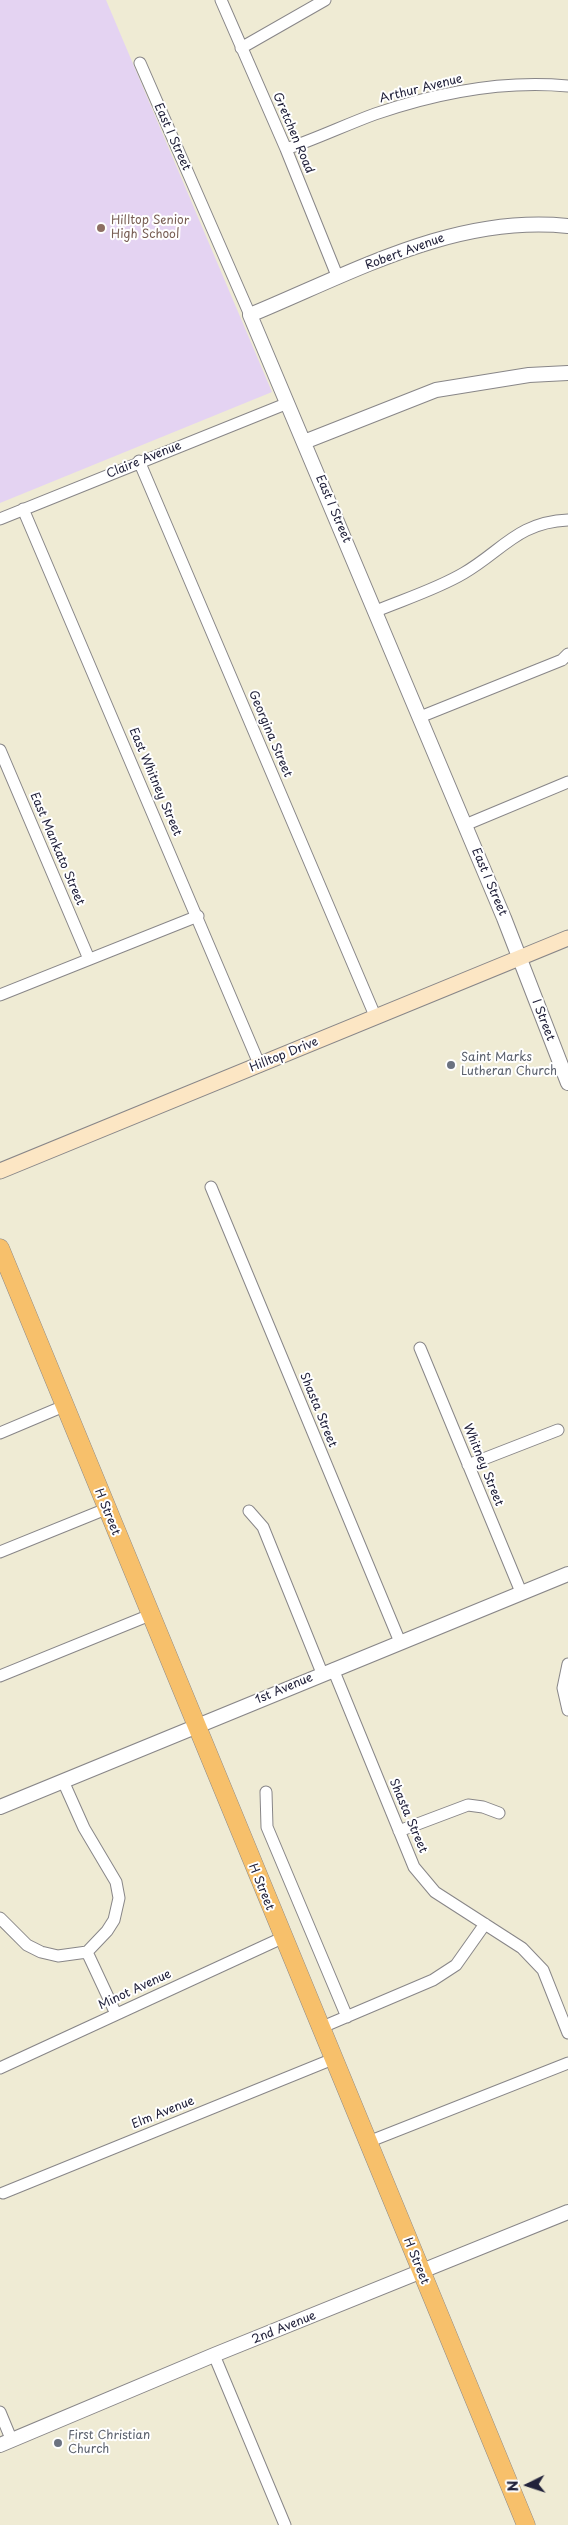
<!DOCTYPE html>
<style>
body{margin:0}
#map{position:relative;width:568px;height:2525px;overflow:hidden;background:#efebd4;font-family:"Playpen Sans",sans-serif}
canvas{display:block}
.north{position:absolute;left:503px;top:2460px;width:50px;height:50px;-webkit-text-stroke:4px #fff;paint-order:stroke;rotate:266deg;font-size:14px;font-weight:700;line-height:20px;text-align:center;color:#22223b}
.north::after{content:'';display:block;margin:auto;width:18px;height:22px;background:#22223b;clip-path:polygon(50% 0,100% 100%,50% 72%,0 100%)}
</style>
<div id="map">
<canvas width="568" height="2525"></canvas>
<div class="north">N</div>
</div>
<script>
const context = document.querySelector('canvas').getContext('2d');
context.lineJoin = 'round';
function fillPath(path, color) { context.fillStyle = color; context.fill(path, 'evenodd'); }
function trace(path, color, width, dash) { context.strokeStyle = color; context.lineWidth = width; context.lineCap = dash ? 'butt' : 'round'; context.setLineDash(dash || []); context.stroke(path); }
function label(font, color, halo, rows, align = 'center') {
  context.font = font + ' "Playpen Sans",sans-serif'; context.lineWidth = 4; context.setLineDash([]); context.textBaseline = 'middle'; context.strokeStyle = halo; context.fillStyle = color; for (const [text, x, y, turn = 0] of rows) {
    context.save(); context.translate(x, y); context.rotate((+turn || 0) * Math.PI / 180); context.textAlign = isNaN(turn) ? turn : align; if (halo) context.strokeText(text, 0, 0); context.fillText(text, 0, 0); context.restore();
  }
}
fillPath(new Path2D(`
 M0 0H106L272 392 0 503Z`), '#e4d3f2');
const minor = new Path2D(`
 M221 0 286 149 338 278
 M241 48 325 0
 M140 63 250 315
 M286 149C316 139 345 125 375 114 436 93 504 80 568 86
 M139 461 376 1018
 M23 509 260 1066
 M0 519 288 403
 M376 611C405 599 437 589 464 573 502 551 518 522 568 520
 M420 717 562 660 568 654
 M0 750 89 959
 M465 825 568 782
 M0 995 198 916
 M211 1187 400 1642
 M420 1348 521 1592
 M0 1433 64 1406
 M468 1465 558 1430
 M249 1511 263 1527 322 1673
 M0 1552 106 1509
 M568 1664 563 1688 568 1710
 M333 1669 414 1867 435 1892 522 1948 543 1970 568 2033
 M0 1676 150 1615
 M266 1792 267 1827 347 2017
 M399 1831 468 1805 483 1807 499 1813
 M0 1918 27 1945 41 1952 58 1956 87 1952 107 1931 114 1920 119 1898 116 1882 84 1828 63 1781
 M87 1952 116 2014
 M320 2028 433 1980 456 1965 485 1924
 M0 2068 282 1938
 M368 2142 568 2063
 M3 2193 333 2059
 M214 2355 285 2525
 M0 2412 12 2441`);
const tertiary = new Path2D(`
 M568 226C455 214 352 273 250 315L504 918 568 1083
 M304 442 436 390 529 375 568 373
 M0 1807 568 1574
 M0 2445 214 2355 568 2212`);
const secondary = new Path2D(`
 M0 1171 568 938`);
const primary = new Path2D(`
 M0 1248 526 2525`);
trace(minor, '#888688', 13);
trace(tertiary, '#888688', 16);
trace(secondary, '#888688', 17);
trace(primary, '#888688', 19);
trace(minor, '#fff', 11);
trace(tertiary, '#fff', 14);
trace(secondary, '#fce6c4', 15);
trace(primary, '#f7c06b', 18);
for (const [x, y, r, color] of [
 [101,228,5,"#8d6e63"],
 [451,1065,5,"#6b7280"],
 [58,2443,5,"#6b7280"]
]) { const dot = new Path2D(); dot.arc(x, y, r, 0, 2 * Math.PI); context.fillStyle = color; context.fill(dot); trace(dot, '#fff', 2); }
label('12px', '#22223b', '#fff', [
 ["Arthur Avenue",421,89,-14],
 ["Gretchen Road",293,133,67],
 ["East I Street",172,137,66],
 ["Robert Avenue",405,252,-20],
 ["Claire Avenue",144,460,-22],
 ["East I Street",333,509,67],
 ["Georgina Street",270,734,67],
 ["East Whitney Street",155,782,67],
 ["East Mankato Street",57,849,67],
 ["East I Street",489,882,67],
 ["I Street",543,1020,69],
 ["Hilltop Drive",284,1055,-22],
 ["Shasta Street",318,1410,68],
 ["Whitney Street",483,1465,68],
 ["H Street",107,1512,68],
 ["1st Avenue",284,1689,-23],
 ["Shasta Street",408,1816,67],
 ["H Street",261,1887,68],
 ["Minot Avenue",135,1990,-25],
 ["Elm Avenue",163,2113,-22],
 ["H Street",416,2261,68],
 ["2nd Avenue",284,2328,-22]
]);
label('12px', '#785e54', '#fff', [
 ["Hilltop Senior",111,221],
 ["High School",111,235]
], 'left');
label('12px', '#5b616d', '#fff', [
 ["Saint Marks",461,1058],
 ["Lutheran Church",461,1072],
 ["First Christian",68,2436],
 ["Church",68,2450]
], 'left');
</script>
